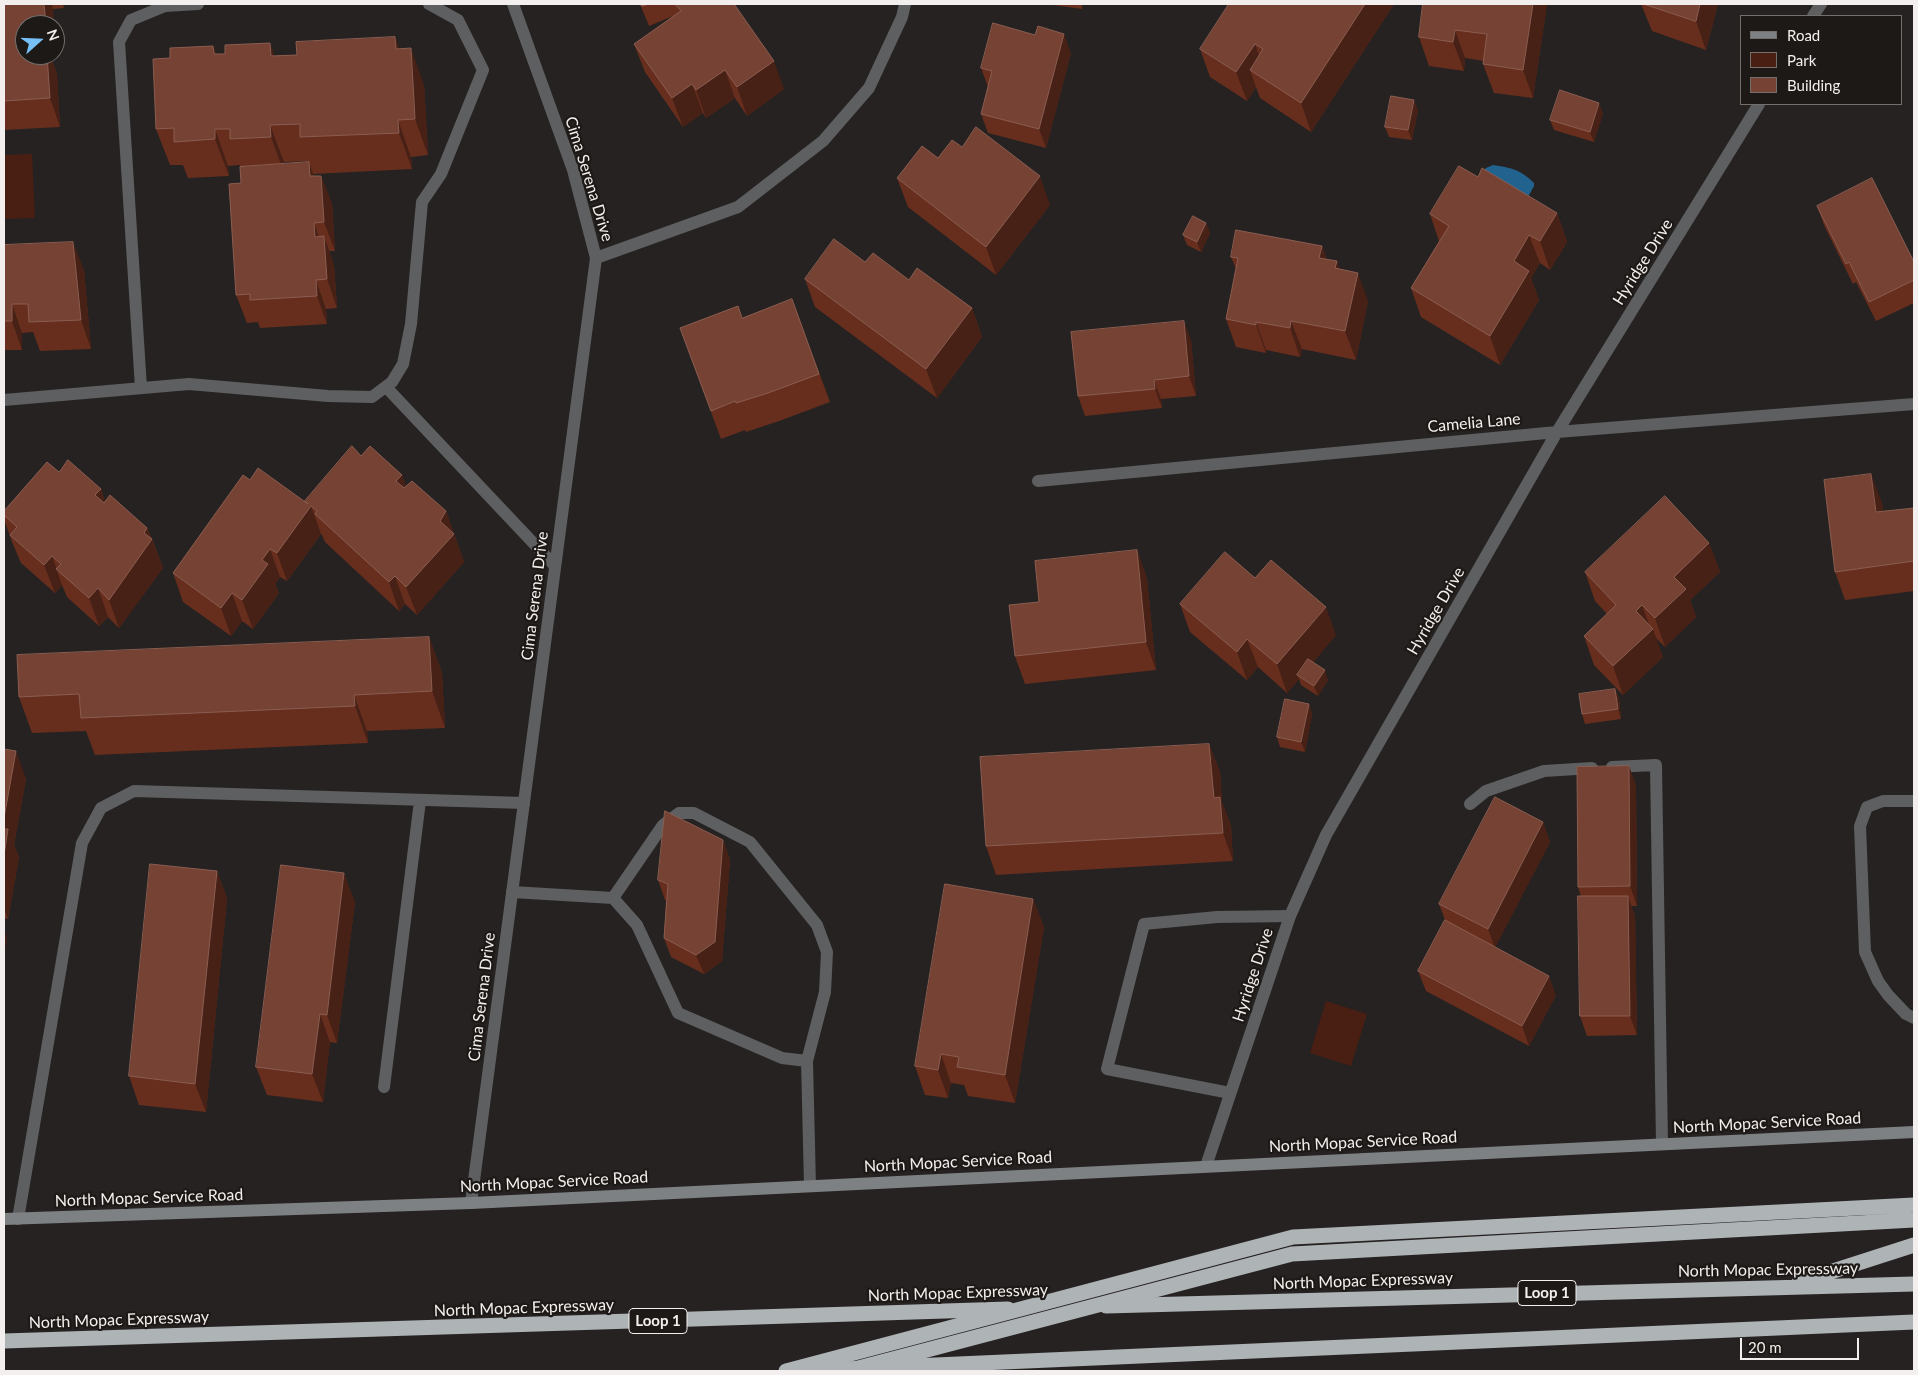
<!DOCTYPE html>
<style>
body{margin:0}
#map{position:relative;width:1918px;height:1375px;overflow:hidden;background:#262221;font-family:Lato,sans-serif}
canvas{display:block}
.frame{position:absolute;inset:0;border:5px solid #f2efee;pointer-events:none}
.legend{position:absolute;left:1740px;top:15px;width:162px;height:90px;box-sizing:border-box;background:#1d1917;border:1px solid #726f6d;margin:0;padding:6px 9px;list-style:none;font-size:15px;color:#f2efee}
.legend li{display:flex;align-items:center;gap:10px;height:25px}
.legend b{width:25px;border:1px solid #726f6d}
.north{position:absolute;left:15px;top:15px;width:50px;height:50px;box-sizing:border-box;background:#1d1917;border:1px solid #726f6d;border-radius:50%;rotate:70deg;font-size:14px;font-weight:700;line-height:20px;text-align:center;color:#f2efee}
.north::after{content:'';display:block;margin:auto;width:18px;height:22px;background:#76c0f7;clip-path:polygon(50% 0,100% 100%,50% 72%,0 100%)}
.scale{position:absolute;left:1740px;top:1338px;width:119px;height:22px;box-sizing:border-box;border:2px solid #f2efee;border-top:0;padding-left:6px;font-size:15px;line-height:18px;white-space:nowrap;color:#f2efee;-webkit-text-stroke:4px #1d1917;paint-order:stroke}
</style>
<div id="map">
<canvas width="1918" height="1375"></canvas>
<div class="frame"></div>
<ul class="legend">
<li><b style="height:6px;background:#7e8183"></b>Road</li>
<li><b style="height:14px;background:#491f14"></b>Park</li>
<li><b style="height:14px;background:#764234"></b>Building</li>
</ul>
<div class="north">N</div>
<div class="scale">20 m</div>
</div>
<script>
const context = document.querySelector('canvas').getContext('2d');
context.lineJoin = 'round';
function fillPath(path, color) { context.fillStyle = color; context.fill(path, 'evenodd'); }
function trace(path, color, width, dash) { context.strokeStyle = color; context.lineWidth = width; context.lineCap = dash ? 'butt' : 'round'; context.setLineDash(dash || []); context.stroke(path); }
function label(font, color, halo, rows, align = 'center') {
  context.font = font + ' Lato,sans-serif'; context.lineWidth = 4.5; context.setLineDash([]); context.textBaseline = 'middle'; context.strokeStyle = halo; context.fillStyle = color; for (const [text, x, y, turn = 0] of rows) {
    context.save(); context.translate(x, y); context.rotate((+turn || 0) * Math.PI / 180); context.textAlign = isNaN(turn) ? turn : align; if (halo) context.strokeText(text, 0, 0); context.fillText(text, 0, 0); context.restore();
  }
}
fillPath(new Path2D(`
 M32 154 35 218 4 219V155Z
 M1326 1001 1367 1014 1351 1066 1310 1053Z`), '#491f14');
fillPath(new Path2D(`
 M1493 165C1511 168 1520 169 1534 183V186L1528 197 1482 172 1486 168Z`), '#22628e');
trace(new Path2D(`
 M386 387 555 566
 M141 388 119 42 131 20 165 6 198 4
 M4 400 189 384 328 396 372 397 392 382 403 364 411 324 422 202 441 174 483 70 458 20 429 4
 M1612 767 1656 765 1662 1144
 M1914 801H1883L1867 807 1860 826 1865 952 1878 981 1888 995 1906 1014 1914 1018
 M1470 804 1486 791 1544 771 1592 768
 M512 892 613 898
 M807 1061 782 1058 678 1013 637 925 613 898 663 825 679 813H694L750 842 817 925 827 952 825 992 807 1061 810 1186
 M384 1087 420 801
 M1230 1093 1107 1069 1144 924 1217 917 1290 916
 M18 1219 82 843 101 808 134 791 524 803`), '#5d5f60', 12);
trace(new Path2D(`
 M1813 16 1821 4
 M596 258 738 207 823 141 869 88 902 17 905 4
 M1038 481 1557 432 1914 404
 M1206 1166 1290 916 1326 835 1557 432 1759 104
 M471 1203 596 258 573 170 513 4`), '#5d5f60', 12);
trace(new Path2D(`
 M4 1219 471 1203 1914 1132`), '#7e8183', 12);
trace(new Path2D(`
 M1799 1282 1914 1245
 M1106 1306 1914 1284
 M4 1341 1008 1309
 M799 1371 1914 1322`), '#aeb3b6', 15);
trace(new Path2D(`
 M786 1371 1293 1237 1914 1205
 M847 1371 1292 1254 1914 1220`), '#aeb3b6', 15);
fillPath(new Path2D(`
 M4 4H63L64 8 53 9 25 25V55H55V36L56 57H51L57 74 60 127 4 130Z
 M640 4H734L784 89 747 116 735 98 706 118 703 113 683 127 645 72 634 44 673 16 649 26Z
 M1046 4H1082V9Z
 M1394 4 1311 132 1260 98 1256 87 1247 101 1210 77 1200 49Z
 M1423 4H1547L1533 98 1494 93 1483 64 1484 61 1465 58 1464 71 1429 66 1419 37Z
 M1641 4H1718L1706 50 1652 31Z
 M1035 35 1071 53 1046 148 988 133 981 114 988 87 981 68Z
 M395 37 399 49 424 85 428 155 411 157 412 169 313 174 314 176H321L332 204 335 251H329L334 265 337 308 326 309 327 324 260 328 258 322 247 323 236 295 241 183 240 165 228 166 229 176 188 178 183 165H170L156 129 213 46 216 54 274 56 297 55ZM308 161 309 162 284 164V162Z
 M1418 110 1412 140 1389 137 1385 127Z
 M1603 113 1594 142 1554 130 1550 120Z
 M962 147 1050 205 996 275 908 207 897 178Z
 M1478 177 1557 213 1567 242 1550 270 1540 263 1531 278 1539 300 1500 365 1421 317 1411 288 1439 241 1430 214Z
 M1817 206 1914 262V303L1876 321 1856 282 1853 284 1824 225Z
 M1206 223 1210 233 1201 252 1187 245 1183 235Z
 M4 245 84 270 91 349 40 351 33 332 22 333V350H4Z
 M1322 246 1327 260 1337 261 1339 269 1368 301 1356 360 1302 349 1300 357 1266 350V353L1236 347 1226 319 1236 269 1231 257Z
 M865 262 909 280 972 308 982 337 937 398 815 307 805 279Z
 M792 299 830 402 779 421 746 432 745 430 721 439 680 328 742 318Z
 M1191 340 1196 396 1161 399 1162 408 1085 416 1078 396Z
 M361 456 402 475 406 487 446 511 464 562 417 615 405 604 399 611 325 542 322 535 321 534 287 581 280 577 275 584 279 593 253 629 242 621 231 636 183 602 173 573 250 480 306 503 305 501Z
 M59 472 101 489 105 502 147 528 152 539 163 568 119 628 108 617 99 626 67 597 62 585 55 593 21 563 12 542 4 519V511Z
 M1882 503 1883 512 1914 508V591L1845 600 1835 572Z
 M1709 543 1720 572 1690 600 1696 617 1665 647 1655 637 1663 657 1623 695 1594 665 1584 636 1607 614 1595 601 1585 572Z
 M1137 550 1147 579 1156 670 1025 684 1015 656 1039 602Z
 M1255 578 1336 635 1313 662 1328 680 1318 696 1301 685 1299 679 1287 693 1258 667 1247 680 1190 632 1180 604Z
 M429 637 442 673 445 728 367 731 368 743 95 755 86 731 32 733 19 697Z
 M1615 689 1619 699 1621 719 1585 724 1582 714Z
 M1309 704 1312 714 1305 752 1280 747 1277 737Z
 M1209 744 1220 772 1222 802 1231 826 1233 861 996 875 986 846Z
 M4 749 26 779 14 845 19 857 8 919 4 918Z
 M1629 766 1636 786 1637 906H1631L1635 916 1637 1035 1587 1036 1580 1016 1581 896 1578 887Z
 M1543 822 1550 842 1495 947 1556 995 1529 1046 1426 991 1418 971 1445 920 1439 904Z
 M723 840 730 860 722 961 704 974 671 957 664 938 666 900H665L658 880Z
 M217 871 227 899 206 1112 139 1105 129 1076Z
 M1033 899 1044 927 1015 1103 968 1096 964 1085 951 1083 948 1098 925 1095 915 1066Z
 M355 902 337 1043 330 1042 323 1102 267 1095 256 1067Z`), '#672e1e');
fillPath(new Path2D(`
 M44 4H52L53 9 54 25H46Z
 M1365 4H1394L1311 132 1301 103Z
 M1533 4H1547L1533 98 1523 70Z
 M1700 4H1718L1706 50 1696 21Z
 M1455 30 1465 58 1464 71 1453 42Z
 M1064 34 1071 53 1046 148 1039 129Z
 M55 36 56 57 55 54Z
 M395 37 408 74 396 49Z
 M270 43 283 79 271 56Z
 M1255 44 1265 73 1250 70 1256 87 1247 101 1236 72Z
 M213 46 227 82 214 54Z
 M411 48 424 85 428 155 415 119Z
 M47 55H50L57 74 60 127 50 98Z
 M774 61 784 89 747 116 737 87Z
 M725 70 735 98 706 118 696 90Z
 M692 84 703 113 683 127 672 98Z
 M1414 100 1418 110 1412 140 1408 130Z
 M1599 103 1603 113 1594 142 1590 132Z
 M398 120 411 157 412 169 399 133Z
 M270 125 284 162V173L271 137Z
 M215 129 228 166 229 176 215 139Z
 M309 162 319 191 310 176Z
 M321 176 332 204 335 251 324 222Z
 M1040 176 1050 205 996 275 986 247Z
 M1557 213 1567 242 1550 270 1540 241Z
 M314 223 324 251 315 237Z
 M1206 223 1210 233 1201 252 1197 242Z
 M1529 235 1540 263 1531 278 1539 300 1500 365 1490 336 1514 261Z
 M324 236 334 265 337 308 327 279Z
 M73 242 84 270 91 349 81 320Z
 M1322 246 1332 275 1319 258Z
 M1337 261 1347 290 1335 268Z
 M1358 273 1368 301 1356 360 1345 331Z
 M316 280 326 309 327 324 317 296Z
 M12 304 22 333V350L12 321Z
 M972 308 982 337 937 398 926 369Z
 M1184 321 1191 340 1196 396 1189 376Z
 M1291 321 1302 349 1300 357 1290 328Z
 M1256 322 1266 350V353L1256 325Z
 M1154 380 1161 399 1162 408 1155 389Z
 M1871 474 1882 503 1887 541 1876 512Z
 M402 475 412 504 396 481Z
 M101 489 111 518 95 495Z
 M311 506 321 534 287 581 277 553Z
 M446 511 464 562 417 615 406 587Z
 M147 528 163 568 119 628 109 600 144 533Z
 M1709 543 1720 572 1690 600 1696 617 1665 647 1655 618 1674 577Z
 M270 549 280 577 275 584 279 593 253 629 242 600 262 560Z
 M1137 550 1147 579 1156 670 1146 642Z
 M52 556 62 585 55 593 44 565Z
 M395 576 405 604 399 611 389 582Z
 M98 588 108 617 99 626 89 598Z
 M232 593 242 621 231 636 221 608Z
 M1642 605 1651 630 1653 629 1663 657 1623 695 1613 666 1636 611Z
 M1326 607 1336 635 1301 677 1297 675 1299 679 1287 693 1277 664Z
 M429 637 442 673 445 728 432 691Z
 M1247 639 1258 667 1247 680 1237 652Z
 M1325 670 1328 680 1318 696 1314 686Z
 M1615 689 1619 699 1621 719 1618 709Z
 M354 695 367 731 368 743 355 706Z
 M1309 704 1312 714 1305 752 1301 742Z
 M1209 744 1220 772 1222 802 1231 826 1233 861 1223 833 1214 798Z
 M16 751 26 779 14 845 19 857 8 919 4 908V818Z
 M1629 766 1636 786 1637 906 1630 886Z
 M1543 822 1550 842 1495 948 1488 929Z
 M723 840 730 860 722 961 704 974 696 955Z
 M217 871 227 899 206 1112 195 1084Z
 M344 873 355 902 337 1043 327 1015Z
 M1628 896 1635 916 1637 1035 1630 1016Z
 M1033 899 1044 927 1015 1103 1005 1075Z
 M4 929 7 938 4 956Z
 M1549 976 1556 995 1529 1046 1522 1026Z
 M320 1014 330 1042 323 1102 312 1074Z
 M941 1054 951 1083 948 1098 938 1070Z`), '#472016');
const building = new Path2D(`
 M4 4H44L46 25H25V55H47L50 98 4 101Z
 M641 4H649L642 6Z
 M675 4H734L774 61 737 87 725 70 696 90 692 84 672 98 634 44 681 11Z
 M1229 4H1365L1301 103 1250 70 1263 49 1255 44 1236 72 1200 49Z
 M1423 4H1533L1523 70 1483 64 1487 34 1455 30 1453 42 1419 37Z
 M1644 4H1700L1696 21Z
 M993 23 1035 35 1038 26 1064 34 1039 129 981 114 992 71 981 68Z
 M395 37 396 49 411 48 415 119 398 120 399 133 300 137V124L270 125 271 137 230 139V129H215V139L174 142V128L156 129 153 59 170 58V48L213 46 214 54H225V45L270 43 271 56 297 55 296 42Z
 M1560 90 1599 103 1590 132 1550 120Z
 M1391 96 1414 100 1408 130 1385 127Z
 M976 127 1040 176 986 247 897 178 922 146 938 158 952 140 962 147Z
 M309 162 310 176H321L324 222 314 223 315 237 324 236 327 279 316 280 317 296 250 300V294L236 295 229 184 241 183 240 167Z
 M1459 166 1478 177 1482 168 1557 213 1540 241 1529 235 1514 261 1529 271 1490 336 1411 288 1449 226 1430 214Z
 M1872 178 1914 262V280L1869 302 1849 262 1846 264 1817 206Z
 M1193 216 1206 223 1197 242 1183 235Z
 M1236 230 1322 246 1319 258 1337 261 1335 268 1358 273 1345 331 1291 321 1290 328 1256 322V325L1226 319 1238 258 1231 257Z
 M834 239 865 262 873 253 909 280 917 268 972 308 926 369 805 279Z
 M73 242 81 320 29 322 28 304H12V321H4V245Z
 M792 299 819 374 768 393 736 403 735 401 711 411 680 328 738 306 742 318Z
 M1184 321 1189 376 1154 380 1155 389 1078 396 1071 332Z
 M352 446 361 456 370 446 402 475 396 481 404 488 412 481 446 511 440 521 454 534 406 587 395 576 389 582 315 514 317 511 311 506 277 553 270 549 262 560 268 564 242 600 232 593 221 608 173 573 243 475 250 480 258 468 308 504 305 501Z
 M68 460 101 489 95 495 104 503 110 495 147 528 144 533 152 539 109 600 98 588 89 598 56 569 61 564 52 556 44 565 10 535 17 527 4 515V511L47 462 59 472Z
 M1871 474 1876 512 1914 508V561L1835 572 1824 480Z
 M1665 496 1709 543 1674 577 1686 589 1655 618 1642 605 1636 611 1653 629 1613 666 1584 636 1616 605 1585 572Z
 M1137 550 1146 642 1015 656 1009 605 1039 602 1035 561Z
 M1225 552 1255 578 1271 560 1326 607 1277 664 1247 639 1237 652 1180 604Z
 M429 637 432 691 354 695 355 706 81 718 79 694 19 697 17 655Z
 M1308 659 1325 670 1314 686 1297 675Z
 M1615 689 1618 709 1582 714 1579 694Z
 M1285 699 1309 704 1301 742 1277 737Z
 M1209 744 1214 798 1220 797 1223 833 986 846 980 757Z
 M4 749 16 751 4 818Z
 M1629 766 1630 886 1578 887 1577 767Z
 M1495 797 1543 822 1488 929 1439 904Z
 M665 811 723 840 715 942 696 955 664 938 668 884 658 880Z
 M4 829H8L4 855Z
 M150 864 217 871 195 1084 129 1076Z
 M281 865 344 873 327 1015 320 1014 312 1074 256 1067Z
 M945 884 1033 899 1005 1075 957 1067 959 1057 941 1054 938 1070 915 1066Z
 M1578 896H1628L1630 1016H1580Z
 M1445 920 1549 976 1522 1026 1418 971Z`);
fillPath(building, '#764234');
trace(building, '#8a5d51', 1);
for (const [x, y, w] of [
 [1547,1293,58],
 [658,1321,58]
]) { const box = new Path2D(); box.roundRect(x - w / 2, y - 12.5, w, 25, 4); context.fillStyle = '#1d1917'; context.fill(box); trace(box, '#f2efee', 1); }
label('bold 15px', '#f2efee', null, [
 ["Loop 1",1547,1293],
 ["Loop 1",658,1321]
]);
label('16px', '#f2efee', '#1d1917', [
 ["Cima Serena Drive",589,179,73],
 ["Hyridge Drive",1643,262,-58],
 ["Camelia Lane",1474,423,-5],
 ["Cima Serena Drive",535,596,-83],
 ["Hyridge Drive",1436,611,-60],
 ["Hyridge Drive",1253,975,-72],
 ["Cima Serena Drive",482,997,-83],
 ["North Mopac Service Road",1767,1123,-3],
 ["North Mopac Service Road",1363,1142,-3],
 ["North Mopac Service Road",958,1162,-3],
 ["North Mopac Service Road",554,1182,-3],
 ["North Mopac Service Road",149,1198,-2],
 ["North Mopac Expressway",1768,1270,-1],
 ["North Mopac Expressway",1363,1281,-2],
 ["North Mopac Expressway",958,1293,-2],
 ["North Mopac Expressway",524,1308,-2],
 ["North Mopac Expressway",119,1320,-2]
]);
</script>
